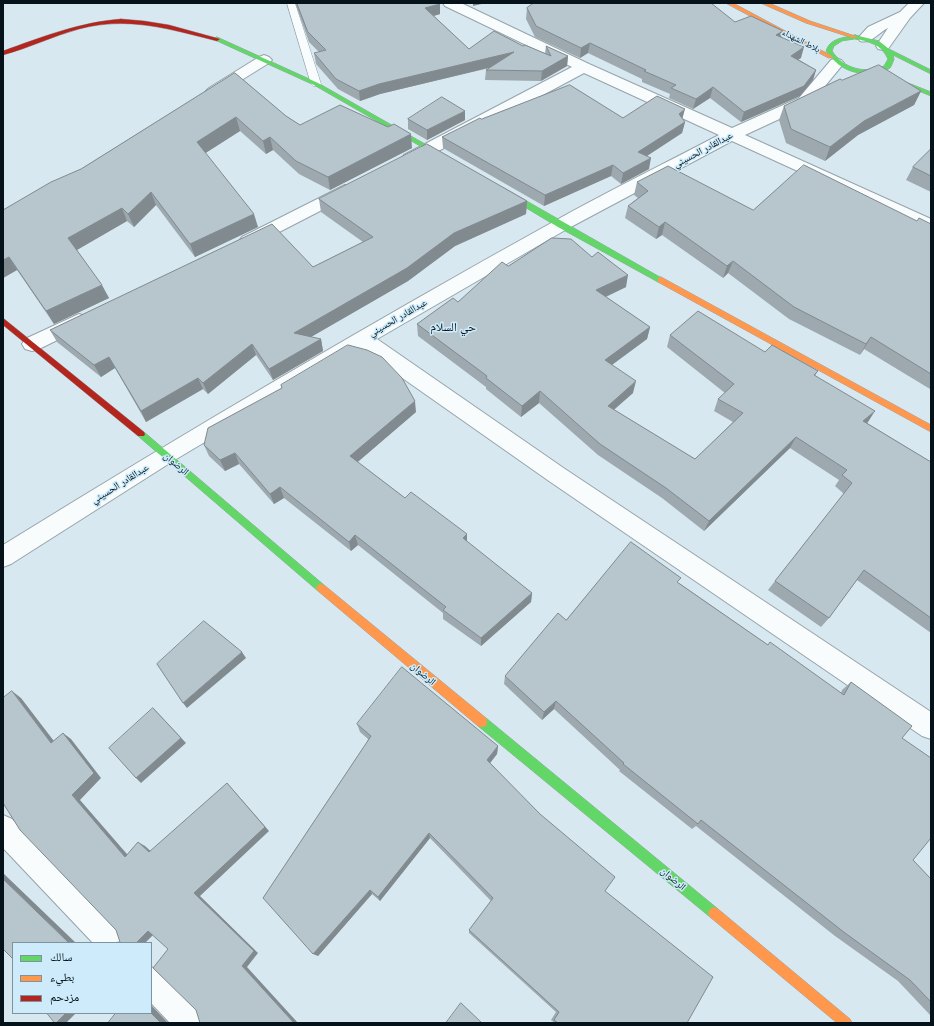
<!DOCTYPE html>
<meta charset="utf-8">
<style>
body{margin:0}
#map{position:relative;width:934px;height:1026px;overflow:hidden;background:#d8e8f0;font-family:"Noto Sans","Noto Naskh Arabic",sans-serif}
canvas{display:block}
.frame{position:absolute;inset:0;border:4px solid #051219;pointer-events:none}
.legend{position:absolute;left:12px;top:942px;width:140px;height:72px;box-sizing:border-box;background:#cdebfa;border:1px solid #7d94a0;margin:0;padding:5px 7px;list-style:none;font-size:12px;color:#051219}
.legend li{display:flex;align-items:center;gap:8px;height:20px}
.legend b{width:20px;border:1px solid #7d94a0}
</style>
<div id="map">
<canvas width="934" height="1026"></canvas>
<div class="frame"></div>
<ul class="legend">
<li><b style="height:5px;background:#63d668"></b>سالك</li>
<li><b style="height:5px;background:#ff974d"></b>بطيء</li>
<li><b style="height:5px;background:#b3261e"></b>مزدحم</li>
</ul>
</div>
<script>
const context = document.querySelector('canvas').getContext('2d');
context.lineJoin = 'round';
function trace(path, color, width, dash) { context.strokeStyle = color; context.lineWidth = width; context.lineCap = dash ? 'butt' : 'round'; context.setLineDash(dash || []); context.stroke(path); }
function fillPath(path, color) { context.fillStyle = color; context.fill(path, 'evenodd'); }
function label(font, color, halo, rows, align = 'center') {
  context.font = font + ' "Noto Sans","Noto Naskh Arabic",sans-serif'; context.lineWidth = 3; context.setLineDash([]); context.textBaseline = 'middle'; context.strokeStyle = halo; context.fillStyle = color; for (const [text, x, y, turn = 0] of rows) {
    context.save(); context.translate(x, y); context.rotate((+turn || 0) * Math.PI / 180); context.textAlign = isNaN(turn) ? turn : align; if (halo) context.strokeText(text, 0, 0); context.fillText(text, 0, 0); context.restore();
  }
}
const lane = new Path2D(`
 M287 3H295L321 84 319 86H313L311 84Z`);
const street = new Path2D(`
 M443 3H461L589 64 732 128 799 98 831 60 836 58 841 60 844 63 816 97 818 99 816 102 745 135 931 219V232L732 141 567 229 377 339 565 469 931 712V739L922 736 549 481 361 349 173 461 11 564 3 567V545C184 433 367 325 553 222 608 191 664 164 719 135L584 73 416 163 410 164 404 163 402 159 404 155 572 67 445 6Z
 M909 3H924L910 18 888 49 883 50 878 49 876 46 888 28C878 33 871 44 860 41L858 38 868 27 900 12Z
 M264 55 269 57 272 60 269 63 219 94 214 96 209 94 206 91 209 88 259 57Z
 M345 185 351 187 354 191 351 195 254 245 248 247 242 245 239 241 242 237Z
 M79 314 86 316 89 321 86 326 39 349 32 351 25 349 22 344 25 339Z
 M3 815 12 819 123 933 127 943H93L3 848Z
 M151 967 161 972 201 1012 205 1023H170L151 1003Z`);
const fast = new Path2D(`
 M855 35 879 41 889 49 931 70V74L893 55 894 59C893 62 892 65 890 68 887 70 882 72 878 72 857 77 838 69 826 51 830 38 843 38 855 35ZM855 39C869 41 882 45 888 59L884 66C865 74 844 69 832 51L834 46 842 41Z
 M217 37 318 83 453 160 452 162H448L314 85 215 40 214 39Z
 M884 75H888L931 92V96L884 77Z
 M498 187H502L665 280 664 282H658L558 227 498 191Z
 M141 431 144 432 324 585 326 588 324 591 321 592 318 591 138 436 137 434 138 432Z
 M482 717 486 718 718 909 720 913 718 917 714 919 710 917 478 726 477 722 478 718Z`);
const slow = new Path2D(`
 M726 3H733L834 57 829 58Z
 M761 3H769L810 21 858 37 853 38 806 23Z
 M661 277 931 425V432L658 282V278Z
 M321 584 324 585 486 718 487 722 486 726 482 727 478 726 318 591 316 588 318 585Z
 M714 907 718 909 850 1019 852 1023H837L710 917 708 913 710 909Z`);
const jam = new Path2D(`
 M121 19 144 21 169 25 220 39 217 41C169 29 128 16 79 29 53 36 29 48 3 55V51C42 37 80 22 121 19Z
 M3 318 144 432 145 434 144 436H138L3 325Z`);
trace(lane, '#95a3aa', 1);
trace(street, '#95a3aa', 2);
trace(fast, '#95a3aa', 1);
trace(slow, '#95a3aa', 1);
trace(jam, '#95a3aa', 1);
fillPath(lane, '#f9fcfd');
fillPath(street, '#f9fcfd');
fillPath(fast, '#63d668');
fillPath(slow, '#ff974d');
fillPath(jam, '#b3261e');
fillPath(new Path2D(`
 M295 3H437L440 14 434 16 469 49 523 46 545 53 546 46 568 56 567 66 541 81 485 80 486 70 489 68 380 94 360 101 338 89 316 64 314 53 319 52 309 42Z
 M527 8 735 22 783 31 781 37 801 58 798 59 816 70 813 80 800 96 741 122 710 98 693 109 669 98 670 94 642 82V79L588 53 580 58 535 37 526 19Z
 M235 73 286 116 300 125 412 148 330 190 299 174 273 150 266 154 240 131 205 153 258 227 195 257 156 205 134 227 127 221 77 250 109 298 54 324 17 270 3 278V210L81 169Z
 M842 80 921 91 914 105 858 135 825 161 786 143 779 120 784 106Z
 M465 111V120L427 140 408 129V119Z
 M623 118 683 119 685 122 682 133 647 156 649 169 621 184 611 176 544 206 443 148 442 137 481 119Z
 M931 149V192L906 180 913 167Z
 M637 182 753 210 917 221 931 224V388L930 389 864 349 860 355 789 319 728 273 723 278 662 235 656 239 625 218 628 206 638 198 634 195Z
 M319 199 527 201 526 214 455 246 408 281 311 337 321 339 323 351 273 380 256 355 208 394 203 389 146 422 115 368 101 377 57 342 50 330 313 267 363 242 321 212Z
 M508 266 626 287 606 297 650 327 647 339 612 365 633 393 614 410 695 459 733 422 714 411 718 399 725 393 667 347 670 335 765 352 818 371 815 376 868 422 867 423 931 462V633L857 580 829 618 821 627 768 590 775 581 844 494 835 486 839 480 790 448 704 531 662 498 598 455 539 403 521 417 486 389V387L418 336 417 324 458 302Z
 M281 385 416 412 357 462 405 498 467 542 532 593 531 602 481 646 443 619V613L358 545 351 551 284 498 274 504 239 464 225 471 209 456 204 445 282 388Z
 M679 583 768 645 841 693 842 690 851 682 902 738 913 860 931 879V1016L898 981 835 936 696 826 692 829 619 771 620 770 554 709 542 720 504 684 505 676 566 620Z
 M357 724 498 746 497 754 490 763 605 891 687 1023H555L551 1020 556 1012 469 933V930L491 901 430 838 380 901 372 894 318 956 368 739 360 732Z`), '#9da9af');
fillPath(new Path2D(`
 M473 3H486L473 6Z
 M440 4V14L426 18 425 8Z
 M783 31 780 41 776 35Z
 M590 43 588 53 580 58 581 48Z
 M804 47 801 58 788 66 791 56Z
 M514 52 513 62 380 94 360 101 359 91 379 84Z
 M568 56 567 66 541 81 542 71Z
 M816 70 813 80 800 96 741 122 744 112Z
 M713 87 710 98 693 109 696 99Z
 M921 91 914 105 858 135 825 161 830 147 864 121Z
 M685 109 682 120 679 114Z
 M465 111V120L427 140V130Z
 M236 117 240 131 201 156 197 142Z
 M685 122 682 133 636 163 638 152Z
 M411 134 412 148 330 190 328 177Z
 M270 137 273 150 266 154 263 141Z
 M651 158 649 169 621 184 623 173Z
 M613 165 611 176 544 206 545 195Z
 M151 192 156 205 134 227 128 214Z
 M527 201 526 214 455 246 408 281 297 345 294 333 454 233Z
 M122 208 127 221 75 251 68 238Z
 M254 214 258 227 195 257 190 244Z
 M665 222 662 235 656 239 659 227Z
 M9 257 17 270 3 278V260Z
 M733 261 728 273 723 278 727 266Z
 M628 275 626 287 594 302 596 290Z
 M102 285 109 298 54 324 46 311Z
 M650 327 647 339 602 372 605 360Z
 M871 337 864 349 860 355 866 344Z
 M321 339 323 351 273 380 269 369Z
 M252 344 256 355 208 394 203 383Z
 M109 357 115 368 101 377 94 365Z
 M198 378 203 389 146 422 141 411Z
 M636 381 633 393 605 417 608 406Z
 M540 391 539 403 521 417 522 406Z
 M415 401 416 412 352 467 350 456Z
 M875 411 868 422 856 432 863 421Z
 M796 437 790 448 704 531 709 521Z
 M235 453 239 464 225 471 220 460Z
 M280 487 284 498 274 504 270 494Z
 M467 534V544L463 538Z
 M355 535 358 545 351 551 349 542Z
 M532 593 531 602 481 646V638Z
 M242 652 246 658 187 708 183 703Z
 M12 691 21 698 60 749 51 743Z
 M556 701 554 709 542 720 544 712Z
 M153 708 186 743 141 783 136 778Z
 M63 733 71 739 101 778 80 800 133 861 125 857 72 795Z
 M498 746 497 754 487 767V760Z
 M227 783 269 831 200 896 258 953 247 967 298 1023H294L242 966 194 893Z
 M429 833 430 838 380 901 378 897Z
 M138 842 145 846 156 856 149 852Z
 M3 873 76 943H69L3 879Z
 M370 890 372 894 318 956 313 954Z
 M148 931 155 933 145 943H136Z
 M151 1005 168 1023H161L151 1013Z
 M66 1013H76L66 1023H56Z`), '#808a8f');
const building = new Path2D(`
 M297 3H437L440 4 425 8 469 49 494 31 523 46 525 45 551 56 546 46 568 56 542 71 486 70 514 52 379 84 359 91 336 79 315 54 314 53 326 50 308 32Z
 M534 3H711L735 22 751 16 783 31 776 35 804 47 791 56 816 70 804 86 744 112 713 87 696 99 671 88 676 85 644 71 646 70 590 43 581 48 536 26 527 8Z
 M879 65 921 91 864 121 830 147 791 129 784 106 840 79 842 80Z
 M235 73 286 116 300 125 340 105 388 127 394 124 411 134 328 177 296 161 270 137 263 141 236 117 197 142 254 214 190 244 151 192 128 214 122 208 68 238 102 285 46 311 9 257 3 260V210L51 182 81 169Z
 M570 85 623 118 657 96 685 109 679 114 685 122 638 152 651 158 623 173 613 165 545 195 442 137 480 118 481 119Z
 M442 97 465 111 427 130 408 119Z
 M427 144 527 201 454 233 407 268 294 333 321 339 269 369 252 344 203 383 198 378 141 411 109 357 94 365 50 330 272 224 313 267 373 237 319 199Z
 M931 149V176L913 167Z
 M804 165 917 221 919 218 931 224V374L871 337 866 344 794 307 733 261 727 266 665 222 659 227 628 206 648 191 637 182 668 166 753 210Z
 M552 238 571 239 592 257 598 252 628 275 596 290 650 327 605 360 636 381 608 406 695 459 743 413 718 399 734 384 670 335 698 311 765 352 772 345 818 371 814 375 875 411 863 421 931 462V618L864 570 829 618 775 581 852 483 842 475 847 470 796 437 709 521 666 488 600 444 540 391 522 406 486 378 487 376 417 324 453 298 458 302 502 262 508 266Z
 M348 345 367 350 382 357 402 378 415 401 350 456 405 498 411 492 467 534 463 538 532 593 481 638 443 610 446 607 355 535 349 542 280 487 270 494 235 453 220 460 204 445 208 428 282 388 281 385Z
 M631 542 681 578 677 582 768 645 770 642 844 695 851 682 912 726 902 738 931 758V838L913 860 931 879V1002L910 980 845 933 701 820 698 824 623 764 624 763 556 701 544 712 505 676 558 613 566 620Z
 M204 621 242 652 183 703 157 664Z
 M402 667 498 746 487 760 540 814 615 877 605 891 713 977 687 1023H558L554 1020 559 1012 469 930 493 898 429 833 378 897 370 890 313 954 263 898 371 736 357 724Z
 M12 691 51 743 63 733 94 773 72 795 125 857 138 842 149 852 227 783 265 827 194 893 254 951 242 966 294 1023H200L196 1010 153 968 168 949 148 931 136 943H111L120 942 116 930 20 830 3 803V698Z
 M153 708 181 738 136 778 109 748Z
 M3 879 69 943H13V959L3 949Z
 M461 1003 482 1023H446Z
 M47 1013H66L56 1023H55Z
 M116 1013H151L161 1023H108Z`);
fillPath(building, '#b7c5cc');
trace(building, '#808a8f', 1);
label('9px', '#051219', '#cdebfa', [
 ["بلاط الشهداء",801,41,27]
]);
label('10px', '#051219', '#cdebfa', [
 ["عبدالقادر الحسيني",703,150,-28],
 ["عبدالقادر الحسيني",398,318,-30],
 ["الرضوان",176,464,40],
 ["عبدالقادر الحسيني",120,484,-32],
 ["الرضوان",423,674,40],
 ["الرضوان",673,879,40]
]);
label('12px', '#051219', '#cdebfa', [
 ["حي السلام",453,328]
]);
</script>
